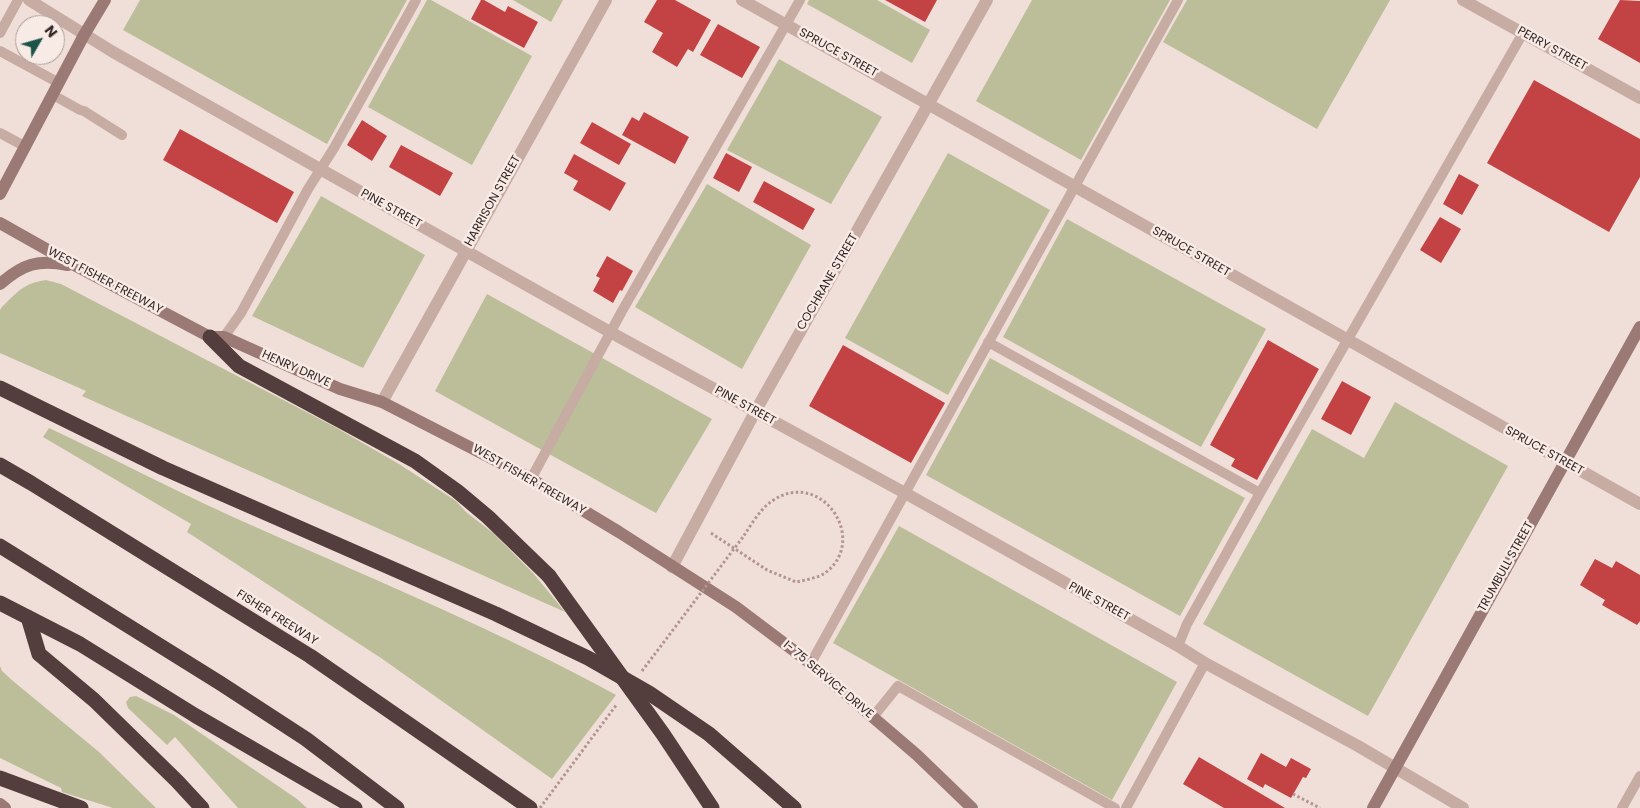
<!DOCTYPE html>
<style>
body{margin:0}
#map{position:relative;width:1640px;height:808px;overflow:hidden;background:#f0ded8;font-family:Poppins,sans-serif}
canvas{display:block}
.north{position:absolute;left:15px;top:15px;width:50px;height:50px;box-sizing:border-box;background:#f8eae4;border:1px solid #a99c98;border-radius:50%;rotate:52deg;font-size:14px;font-weight:700;line-height:20px;text-align:center;color:#332726}
.north::after{content:'';display:block;margin:auto;width:18px;height:22px;background:#1d5349;clip-path:polygon(50% 0,100% 100%,50% 72%,0 100%)}
</style>
<div id="map">
<canvas width="1640" height="808"></canvas>
<div class="north">N</div>
</div>
<script>
const context = document.querySelector('canvas').getContext('2d');
context.lineJoin = 'round';
function fillPath(path, color) { context.fillStyle = color; context.fill(path, 'evenodd'); }
function trace(path, color, width, dash) { context.strokeStyle = color; context.lineWidth = width; context.lineCap = dash ? 'butt' : 'round'; context.setLineDash(dash || []); context.stroke(path); }
function label(font, color, halo, rows, align = 'center') {
  context.font = font + ' Poppins,sans-serif'; context.lineWidth = 5; context.setLineDash([]); context.textBaseline = 'middle'; context.strokeStyle = halo; context.fillStyle = color; for (const [text, x, y, turn = 0] of rows) {
    context.save(); context.translate(x, y); context.rotate((+turn || 0) * Math.PI / 180); context.textAlign = isNaN(turn) ? turn : align; if (halo) context.strokeText(text, 0, 0); context.fillText(text, 0, 0); context.restore();
  }
}
fillPath(new Path2D(`
 M140 0H407L327 144 123 30Z
 M427 0H431L532 56 472 165 368 107Z
 M513 0H563L551 22Z
 M809 0H877L930 30 912 63 807 4Z
 M1032 0H1170L1081 160 976 101Z
 M1187 0H1390L1317 129 1163 42Z
 M779 59 882 117 831 204 727 150Z
 M948 153 1050 210 948 395 845 338Z
 M707 184 811 245 742 369 635 307Z
 M321 196 425 255 363 368 252 316Z
 M1067 219 1266 329 1201 447 1003 337Z
 M46 280 61 284 335 427 399 464 456 501 466 512 493 533 533 573 565 612 82 396 86 391 0 353V310L2 307C17 292 24 283 46 280Z
 M487 294 712 419 656 513 435 391Z
 M990 358 1245 498 1180 616 926 475Z
 M1395 402 1508 466 1368 716 1203 624 1312 429 1364 458Z
 M49 428C119 461 188 498 260 529 380 582 501 632 616 695L552 779 381 658 187 532 191 524 43 437Z
 M899 526 1177 682 1112 800 833 643Z
 M0 666 2 671 13 681 99 752 156 808H113L62 792 61 788 0 758Z
 M136 696 174 715 297 799 307 808H238L175 737 167 745 128 708 126 702 130 697Z`), '#bbbe99');
fillPath(new Path2D(`
 M481 0H484L505 12 508 6 538 22 524 48 471 19Z
 M657 0H675L711 20 693 52 688 49 677 67 652 52 663 33 644 22Z
 M885 0H937L925 22Z
 M1620 0 1640 1V63L1598 39Z
 M718 24 760 47 742 78 700 55Z
 M1534 80 1640 139V177L1609 232 1487 163Z
 M644 112 689 137 675 164 622 135 632 117 639 121Z
 M362 120 387 136 372 161 347 145Z
 M592 122 631 144 619 165 580 143Z
 M180 129 294 192 277 223 163 160Z
 M401 145 453 173 440 196 389 167Z
 M726 153 752 167 739 192 713 178Z
 M574 154 626 183 610 211 573 190 578 181 564 173Z
 M1459 174 1479 185 1462 215 1443 204Z
 M764 181 815 209 803 230 753 202Z
 M1440 217 1461 229 1441 263 1420 250Z
 M607 256 633 271 622 291 620 290 613 303 593 291 600 278 596 276Z
 M1268 340 1319 369 1257 480 1231 466 1235 459 1210 445Z
 M843 345 945 403 911 463 809 406Z
 M1342 381 1371 397 1351 435 1321 419Z
 M1595 559 1612 568 1616 561 1640 575V621L1637 625 1602 605 1605 600 1580 585Z
 M1261 753 1286 767 1291 758 1311 769 1306 778 1303 777 1291 798 1265 784 1263 788 1247 779Z
 M1199 757 1285 808H1224L1183 784Z`), '#c34345');
trace(new Path2D(`
 M711 533 767 570 796 582C805 580 818 578 825 573 870 540 821 467 772 501 760 509 751 525 743 537
 M1293 794 1320 808`), '#b3958f', 3, [2.5, 2.5]);
trace(new Path2D(`
 M0 33 18 0
 M0 51 59 83
 M53 95 80 110 84 111 122 135
 M0 133 26 147
 M224 337 241 313 308 189 334 148 416 0
 M988 342 1260 493
 M531 479 622 311 800 0
 M1178 646 1187 624 1260 493 1523 33
 M811 663 1178 0
 M873 717 898 686 1115 808
 M1126 808 1205 663
 M1622 808 1640 776`), '#c7aca4', 10);
trace(new Path2D(`
 M29 0 113 52 320 169 610 332 905 493 1178 646 1205 663 1358 746 1463 808
 M742 0C1042 167 1340 338 1640 504
 M1463 0 1640 98
 M382 402 606 0
 M672 567 755 412 987 0`), '#c7aca4', 12);
trace(new Path2D(`
 M0 194 84 35 105 0
 M0 223 78 267 210 337H224L340 389 382 402 526 476 619 532 736 607 805 659 917 755 972 808
 M0 284C23 264 38 259 68 265
 M0 804 5 808
 M1373 808 1640 327`), '#9b7a76', 12);
trace(new Path2D(`
 M210 337 239 366 415 461 457 491 488 517 549 576
 M0 388 163 468 496 614 588 658 649 693 709 734 794 808
 M0 465 31 483 310 656 530 808
 M0 546 220 683 306 739 397 808
 M0 603 80 644 196 716 355 808
 M28 617 39 654 94 700 177 781 202 808
 M0 778 81 808`), '#543e3d', 15);
trace(new Path2D(`
 M642 671 743 537
 M540 808 617 704`), '#b3958f', 3, [2.5, 2.5]);
trace(new Path2D(`
 M549 576 663 734 712 808`), '#543e3d', 15);
label('12px', '#332726', '#f8eae4', [
 ["PERRY STREET",1552,49,29],
 ["SPRUCE STREET",838,53,29],
 ["HARRISON STREET",493,201,-61],
 ["PINE STREET",391,209,29],
 ["SPRUCE STREET",1191,252,30],
 ["WEST FISHER FREEWAY",105,281,28],
 ["COCHRANE STREET",828,282,-60],
 ["HENRY DRIVE",296,369,24],
 ["PINE STREET",745,406,29],
 ["SPRUCE STREET",1544,451,29],
 ["WEST FISHER FREEWAY",529,480,30],
 ["TRUMBULL STREET",1506,567,-61],
 ["PINE STREET",1099,602,29],
 ["FISHER FREEWAY",277,618,32],
 ["I- 75 SERVICE DRIVE",828,680,40]
]);
</script>
